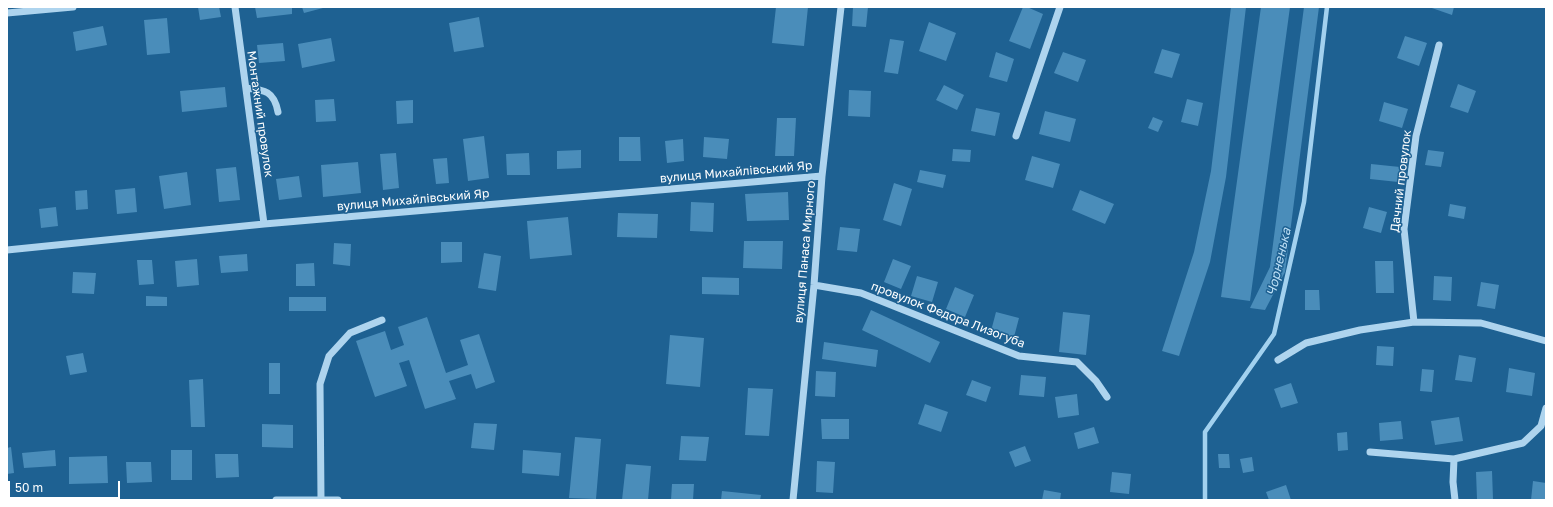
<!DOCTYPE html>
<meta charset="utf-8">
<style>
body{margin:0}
#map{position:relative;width:1553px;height:507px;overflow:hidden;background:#1e6192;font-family:"Golos Text",sans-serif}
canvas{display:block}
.frame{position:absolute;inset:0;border:8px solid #fff;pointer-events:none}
.scale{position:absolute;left:8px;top:481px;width:112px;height:18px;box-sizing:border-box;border:2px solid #fff;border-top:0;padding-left:5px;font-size:12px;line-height:14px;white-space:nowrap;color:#fff;-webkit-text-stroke:3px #1e6192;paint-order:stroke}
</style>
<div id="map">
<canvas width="1553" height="507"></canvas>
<div class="frame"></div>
<div class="scale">50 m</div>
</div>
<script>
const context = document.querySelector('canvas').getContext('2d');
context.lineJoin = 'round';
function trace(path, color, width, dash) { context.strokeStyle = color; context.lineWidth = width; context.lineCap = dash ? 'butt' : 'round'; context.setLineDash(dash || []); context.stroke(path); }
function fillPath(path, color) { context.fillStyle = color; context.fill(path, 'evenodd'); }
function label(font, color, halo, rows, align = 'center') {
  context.font = font + ' "Golos Text",sans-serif'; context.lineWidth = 3; context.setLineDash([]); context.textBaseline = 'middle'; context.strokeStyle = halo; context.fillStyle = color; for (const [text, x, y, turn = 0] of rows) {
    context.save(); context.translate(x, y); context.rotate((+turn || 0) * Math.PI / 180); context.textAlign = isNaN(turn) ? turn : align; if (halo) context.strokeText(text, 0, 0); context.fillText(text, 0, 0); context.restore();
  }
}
trace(new Path2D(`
 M1205 500V432L1274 334 1304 202 1327 7`), '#a2d1ef', 4.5);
fillPath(new Path2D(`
 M198 7H219L221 17 200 20Z
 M255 7H292V14L257 18Z
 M302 7H323V8L304 13Z
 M776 7H808L804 46 772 43Z
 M853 7H868L866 27 852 26Z
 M1023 7H1027L1043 14 1030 49 1009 41Z
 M1231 7H1246L1226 177 1210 262 1179 356 1162 351 1194 252 1211 171Z
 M1261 7H1290L1250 301 1221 297Z
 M1304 7H1319L1285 272 1265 310 1250 308 1270 267Z
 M1429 7H1454L1452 15Z
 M479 17 484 47 454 52 449 23Z
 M167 18 170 53 147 55 144 20Z
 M929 22 956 33 946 61 919 51Z
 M103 26 107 45 76 51 73 32Z
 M1405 36 1427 43 1419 66 1397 58Z
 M331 38 335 61 302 68 298 44Z
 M890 39 904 41 898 74 884 72Z
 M283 43 285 61 259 63 257 45Z
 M1162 49 1180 54 1172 78 1154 73Z
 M996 52 1014 59 1007 82 989 77Z
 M1063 52 1086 60 1078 82 1054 73Z
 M1458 84 1476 91 1468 113 1450 107Z
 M944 85 964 95 957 110 936 100Z
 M225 87 227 107 182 112 180 91Z
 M849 90 871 91 870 117 848 116Z
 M334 99 336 121 316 122 315 100Z
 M1187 99 1203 103 1198 126 1181 122Z
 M413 100V123L397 124 396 101Z
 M1384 102 1408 109 1402 128 1379 121Z
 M976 108 1000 113 995 136 971 131Z
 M1045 111 1076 119 1070 142 1039 134Z
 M1153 117 1163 121 1158 132 1148 128Z
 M777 118H796L794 156H775Z
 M484 136 489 178 468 181 463 139Z
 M619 137H640L641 161H619Z
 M704 137 729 139 727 159 703 157Z
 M683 139 684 161 667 163 665 141Z
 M953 149 971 150 970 162 952 161Z
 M581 150V168L557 169V151Z
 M1428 150 1444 152 1441 167 1425 165Z
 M396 153 399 188 383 190 380 154Z
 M529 153 530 175H507L506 154Z
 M1032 156 1060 164 1053 188 1025 180Z
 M447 158 449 183 436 184 433 159Z
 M358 162 361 193 323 197 321 165Z
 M1371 164 1400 167 1398 182 1370 179Z
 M236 167 240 200 219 202 216 169Z
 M920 170 946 175 943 188 917 182Z
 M187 172 191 205 164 209 159 176Z
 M299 176 302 197 279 200 276 179Z
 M894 183 912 189 901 226 883 220Z
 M135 188 137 212 117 214 115 190Z
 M87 190 88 209 76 210 75 191Z
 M1080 190 1114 204 1105 224 1072 210Z
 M788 192 789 220 747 221 745 194Z
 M691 202 714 203 713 232 690 231Z
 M1450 204 1466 207 1464 219 1448 216Z
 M56 207 58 226 41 228 39 209Z
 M1369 207 1387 212 1381 233 1363 228Z
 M618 213 658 214 657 238 617 237Z
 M568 217 572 255 530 259 527 221Z
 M840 227 860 229 857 252 837 250Z
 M744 241H783L782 269 743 268Z
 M441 242H462V262L441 263Z
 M334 243 351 244 350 266 333 264Z
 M484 253 501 256 496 291 478 288Z
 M247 254 248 271 221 273 219 256Z
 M197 259 199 285 177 287 175 261Z
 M893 259 911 266 901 289 884 282Z
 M137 260H152L154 284 139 285Z
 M1375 261H1393L1394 293H1376Z
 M314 263 315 286H296V264Z
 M73 272 96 273 94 294 72 293Z
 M917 276 938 282 932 302 911 296Z
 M1434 276 1452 277 1451 301 1433 300Z
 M702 277 739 278V295L702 294Z
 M1481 282 1499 285 1495 309 1477 306Z
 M955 287 974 295 965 317 946 309Z
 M1305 290H1319L1320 310H1305Z
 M146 296 167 297V306H146Z
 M289 297H326V311H289Z
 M871 310 940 342 930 363 862 330Z
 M996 312 1019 318 1014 337 991 331Z
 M1063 312 1090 315 1086 355 1059 352Z
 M427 317 446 373 468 365 460 340 479 334 495 382 476 389 471 374 449 381 456 399 425 409 409 360 399 363 407 386 375 397 356 341 385 331 391 350 404 345 398 327Z
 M670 335 704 338 700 387 666 384Z
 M824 342 878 350 876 367 822 359Z
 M1377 346 1394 347 1393 366 1376 365Z
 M83 353 87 372 70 375 66 356Z
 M1459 355 1476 358 1472 382 1455 380Z
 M269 363H280V394H269Z
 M1509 368 1535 373 1532 396 1506 392Z
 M1422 369 1434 370 1432 392 1420 391Z
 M816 371 836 372 835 397 815 396Z
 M1021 375 1046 377 1044 397 1019 395Z
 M203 379 205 427H191L189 380Z
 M972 380 991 387 986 402 966 395Z
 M1291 383 1298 403 1281 408 1274 389Z
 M748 388 773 389 769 436 745 435Z
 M1077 394 1079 415 1058 418 1055 397Z
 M925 404 948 412 941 432 918 424Z
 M1459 417 1463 441 1435 445 1431 421Z
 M821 419H849V439H822Z
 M1401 421 1403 439 1380 441 1379 423Z
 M474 423 497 424 494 450 471 448Z
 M262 424 293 425V448L262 447Z
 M1094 427 1099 443 1078 449 1074 433Z
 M1347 432 1348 450 1338 451 1337 433Z
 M681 436 709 437 706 461 679 460Z
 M575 437 601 439 596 499 569 498Z
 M1025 446 1031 461 1015 467 1009 452Z
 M11 447 14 473 7 474V448Z
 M55 450 56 466 24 468 22 453Z
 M171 450H192V480H171Z
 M523 450 561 453 559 476 522 473Z
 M215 454H238L239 477 216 478Z
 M1218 454H1229L1230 468H1219Z
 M107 456 108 483 69 484V457Z
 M1252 457 1254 471 1243 473 1240 459Z
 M817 461 835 462 833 493 816 492Z
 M126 462H151L152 482 127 483Z
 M626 464 651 466 648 500H622Z
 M1492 471 1493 499H1477L1476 472Z
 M1112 472 1131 474 1129 494 1110 492Z
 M1533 481 1546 483V500H1531Z
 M672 484H694L693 500H671Z
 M1286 485 1291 500H1269L1266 492Z
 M1044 490 1061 493 1060 500H1042Z
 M722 491 761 495 760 500H721Z`), '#4a8dba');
trace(new Path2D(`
 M235 7 264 224
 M7 13 73 7
 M246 88C265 90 274 91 278 112
 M1016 136 1060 7
 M7 250 264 224 822 176
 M814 285 861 293 1019 356 1077 362 1096 381 1107 397
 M1414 322 1404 229 1416 136 1439 45
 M1278 360 1306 343 1360 330 1414 322 1481 323 1546 341
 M1370 452 1454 459 1523 443 1541 426 1546 408
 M1454 459 1453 482 1455 500
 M321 499 320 384 329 356 350 333 382 320
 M276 500H338
 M793 500 814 285 822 176 841 7`), '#aed4ee', 7);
label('12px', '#fff', '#1e6192', [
 ["Монтажний провулок",260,114,82],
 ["вулиця Михайлівський Яр",736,172,-5],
 ["Дачний провулок",1401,181,-83],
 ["вулиця Михайлівський Яр",413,200,-5],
 ["вулиця Панаса Мирного",805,252,-85],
 ["провулок Федора Лизогуба",948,315,21]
]);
label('italic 13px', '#bbdef5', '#1e6192', [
 ["Чорненька",1279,262,-77]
]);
</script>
